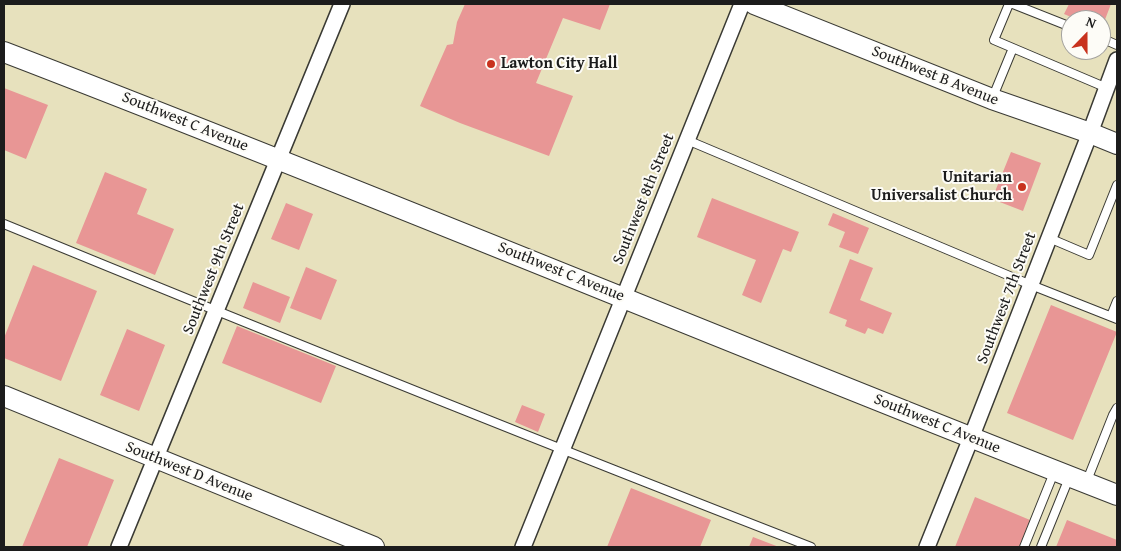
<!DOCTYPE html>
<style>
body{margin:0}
#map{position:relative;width:1121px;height:551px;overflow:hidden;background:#e7e1bd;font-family:"Gentium Book Plus",serif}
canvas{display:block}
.frame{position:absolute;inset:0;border:5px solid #1c1c1c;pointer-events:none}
.north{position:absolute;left:1061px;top:10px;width:50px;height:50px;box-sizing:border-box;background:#fdfcf7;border:1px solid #a3a29f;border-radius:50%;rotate:22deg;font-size:14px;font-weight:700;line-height:20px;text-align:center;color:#1c1c1c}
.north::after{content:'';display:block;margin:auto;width:18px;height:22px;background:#c8321e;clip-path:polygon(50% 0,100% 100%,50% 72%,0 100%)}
</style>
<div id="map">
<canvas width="1121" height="551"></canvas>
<div class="frame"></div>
<div class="north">N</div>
</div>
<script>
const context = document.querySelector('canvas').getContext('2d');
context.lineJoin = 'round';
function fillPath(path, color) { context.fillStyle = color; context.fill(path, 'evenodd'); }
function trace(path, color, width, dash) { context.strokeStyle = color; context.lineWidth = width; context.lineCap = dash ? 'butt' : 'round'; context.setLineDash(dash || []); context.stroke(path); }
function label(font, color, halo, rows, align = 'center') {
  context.font = font + ' "Gentium Book Plus",serif'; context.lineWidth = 4; context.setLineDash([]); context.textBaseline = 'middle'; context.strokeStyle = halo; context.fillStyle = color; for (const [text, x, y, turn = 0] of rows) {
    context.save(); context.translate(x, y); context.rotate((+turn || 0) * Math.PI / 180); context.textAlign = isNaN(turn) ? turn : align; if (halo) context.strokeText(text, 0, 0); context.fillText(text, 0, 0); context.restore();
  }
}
fillPath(new Path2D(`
 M465 4H610L600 30 563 18 536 83 573 96 549 156 460 123 420 106 447 45 453 44 457 22Z
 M1069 4H1111L1101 30V20H1078L1064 14Z
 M4 88 48 105 26 159 4 150Z
 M1011 152 1041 163 1023 211 992 199Z
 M105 172 147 189 137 214 174 229 155 275 76 243Z
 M712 198 799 232 791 252 783 249 761 303 742 295 756 260 697 237Z
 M286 203 313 214 299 250 271 239Z
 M833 213 869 228 858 254 839 247 845 232 828 225Z
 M850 259 873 268 860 300 892 313 883 334 868 328 865 334 845 326 847 320 829 313Z
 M33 265 97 291 61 381 4 358V338Z
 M306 267 337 280 321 320 290 308Z
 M253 282 290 297 280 323 243 308Z
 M1051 305 1117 332 1073 440 1007 413Z
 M237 326 336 366 321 403 222 363Z
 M127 329 165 345 139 411 100 395Z
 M522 405 545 414 538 432 515 422Z
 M59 458 114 480 87 547H22Z
 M631 488 711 520 700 547H607Z
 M975 497 1030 520 1019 547H955Z
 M1067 520 1117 540V547H1056Z
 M753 537 779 547H749Z`), '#e89695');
const lane = new Path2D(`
 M1009 4 994 40 1107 88
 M1013 4 1071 27
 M1101 38 1117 45
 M992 99 1013 48
 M687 140 1031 285 1117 319
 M4 224C272 334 541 442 811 547
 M1049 238 1089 255 1117 185
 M1111 316 1117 301
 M1086 483 1113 415 1117 408
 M1024 547 1055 470
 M1041 547 1069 478`);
const street = new Path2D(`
 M119 547 342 4
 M523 547 742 4
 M927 547 971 438 1090 133 1117 60`);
const secondary = new Path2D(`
 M754 4 992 99 1090 133 1117 144
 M4 52C377 195 745 350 1117 495
 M4 396 374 547`);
trace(lane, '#3a3a34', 10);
trace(street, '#3a3a34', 18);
trace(secondary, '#3a3a34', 22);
trace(lane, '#fff', 8);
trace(street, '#fff', 15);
trace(secondary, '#fff', 20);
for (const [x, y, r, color] of [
 [491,64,5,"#c8321e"],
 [1022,187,5,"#c8321e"]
]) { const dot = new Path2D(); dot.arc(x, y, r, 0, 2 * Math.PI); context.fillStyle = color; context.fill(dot); trace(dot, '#fdfcf7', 2); }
label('bold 16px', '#1c1c1c', '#fdfcf7', [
 ["Lawton City Hall",501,64],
 ["Unitarian",1012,178,"right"],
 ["Universalist Church",1012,196,"right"]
], 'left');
label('16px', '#1c1c1c', '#fdfcf7', [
 ["Southwest B Avenue",935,76,22],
 ["Southwest C Avenue",185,122,22],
 ["Southwest 8th Street",644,199,-68],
 ["Southwest 9th Street",214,269,-68],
 ["Southwest C Avenue",561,272,22],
 ["Southwest 7th Street",1007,298,-69],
 ["Southwest C Avenue",937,424,22],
 ["Southwest D Avenue",189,472,22]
]);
</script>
